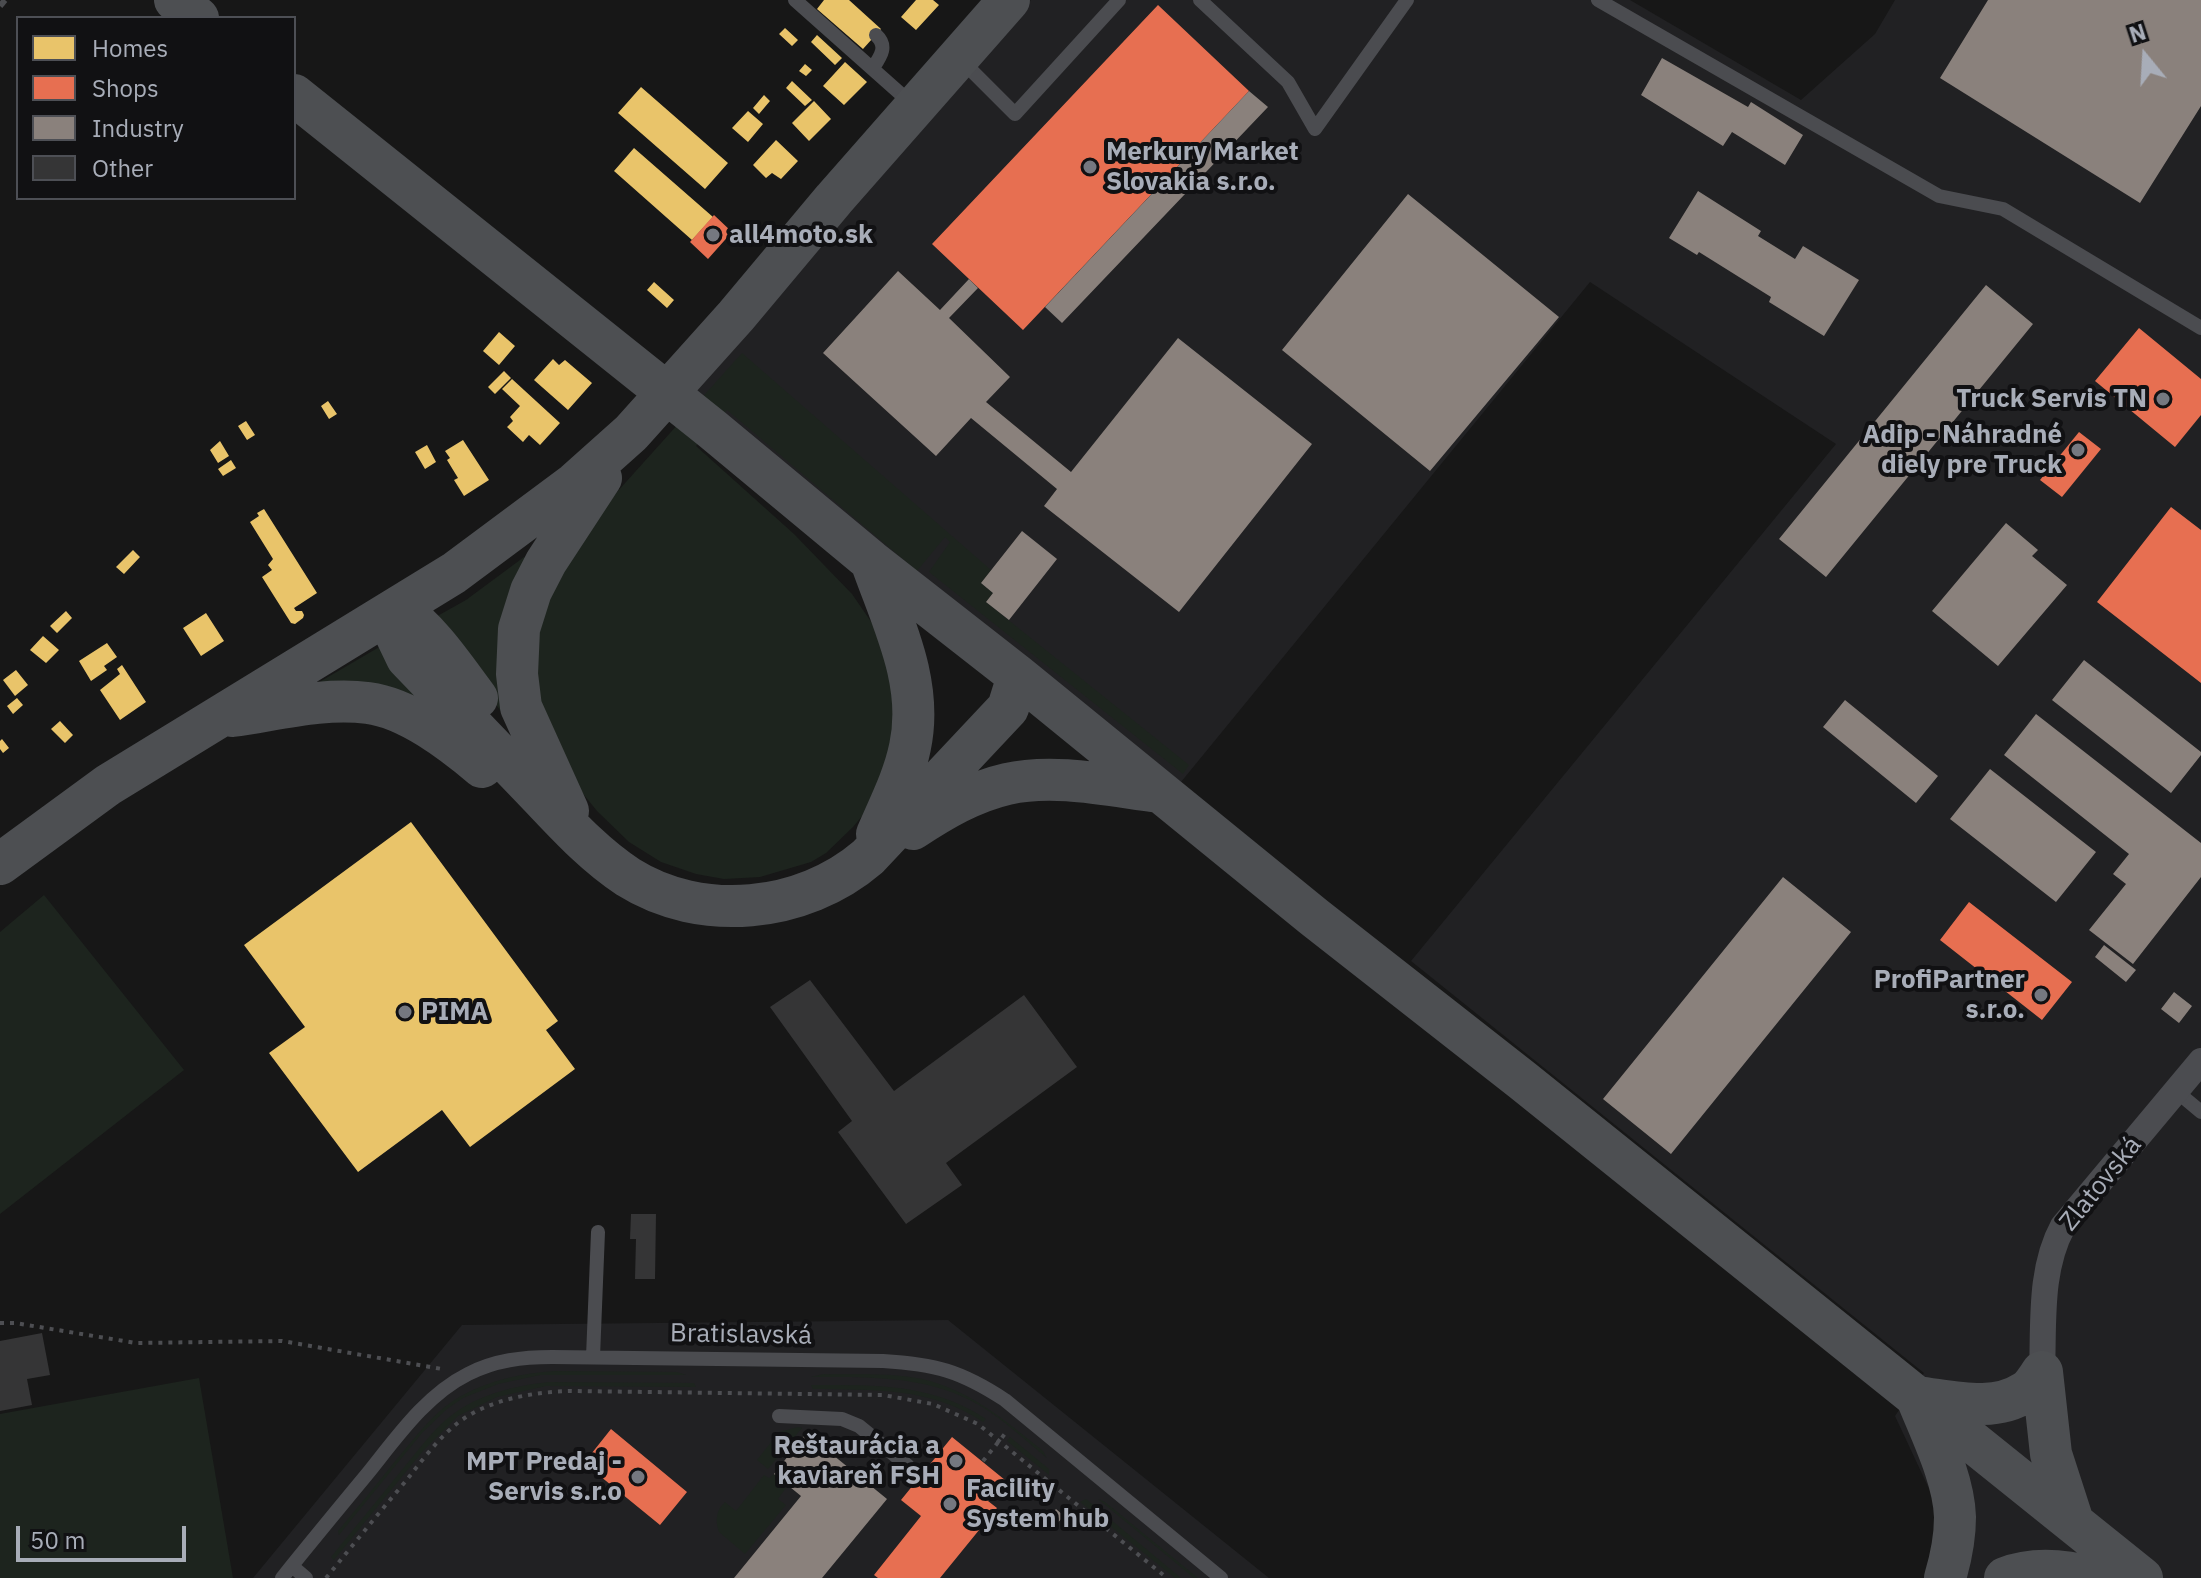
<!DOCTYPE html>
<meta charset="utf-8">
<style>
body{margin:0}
#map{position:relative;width:2201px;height:1578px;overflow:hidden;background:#171717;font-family:"IBM Plex Sans",sans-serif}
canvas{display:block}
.legend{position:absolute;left:16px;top:16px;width:280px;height:184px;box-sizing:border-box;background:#111113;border:2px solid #4d4f55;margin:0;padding:10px 14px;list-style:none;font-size:24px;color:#a8adb8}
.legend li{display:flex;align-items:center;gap:16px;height:40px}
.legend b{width:40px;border:2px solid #4d4f55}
.north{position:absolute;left:2105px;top:16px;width:80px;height:80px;-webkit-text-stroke:6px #111113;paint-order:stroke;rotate:342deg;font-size:22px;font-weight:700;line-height:32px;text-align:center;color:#a8adb8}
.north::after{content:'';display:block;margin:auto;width:28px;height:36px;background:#a8adb8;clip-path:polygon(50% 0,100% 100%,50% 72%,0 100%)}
.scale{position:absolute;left:16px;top:1526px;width:170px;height:36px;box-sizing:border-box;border:4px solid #a8adb8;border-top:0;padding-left:10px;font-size:24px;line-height:28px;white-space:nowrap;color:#a8adb8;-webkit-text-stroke:6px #111113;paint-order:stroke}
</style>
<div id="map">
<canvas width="2201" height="1578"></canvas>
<ul class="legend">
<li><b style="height:22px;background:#e9c46a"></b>Homes</li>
<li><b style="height:22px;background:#e76f51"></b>Shops</li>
<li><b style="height:22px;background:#8a817c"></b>Industry</li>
<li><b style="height:22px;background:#353536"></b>Other</li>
</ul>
<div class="north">N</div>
<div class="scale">50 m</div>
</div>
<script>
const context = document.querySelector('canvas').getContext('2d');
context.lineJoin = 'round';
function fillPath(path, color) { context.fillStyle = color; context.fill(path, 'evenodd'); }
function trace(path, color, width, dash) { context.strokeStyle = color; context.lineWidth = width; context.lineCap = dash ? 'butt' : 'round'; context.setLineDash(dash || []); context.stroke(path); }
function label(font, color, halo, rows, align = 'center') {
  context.font = font + ' "IBM Plex Sans",sans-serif'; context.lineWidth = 8; context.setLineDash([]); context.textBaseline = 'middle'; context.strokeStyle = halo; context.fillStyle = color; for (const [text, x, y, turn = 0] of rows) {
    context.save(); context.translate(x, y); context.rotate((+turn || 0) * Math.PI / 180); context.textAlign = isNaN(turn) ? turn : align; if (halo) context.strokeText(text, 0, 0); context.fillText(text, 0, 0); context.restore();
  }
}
fillPath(new Path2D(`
 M1031 0H1630L1801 100 1875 34 1895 0H2201V1578H1932L1938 1508 1895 1416 1924 1373 1411 961 1836 444 1590 282 1181 782 949 604 694 392 851 206Z
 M948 1320 1269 1578H253L462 1325Z`), '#212123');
fillPath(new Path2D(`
 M742 353 991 570 981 583 993 593 986 602 1189 765 1183 774 929 572 950 542 945 537 917 571 727 410 696 446 794 534 852 594 874 626 896 684V740L867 810 853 827 826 853 811 862 760 877 724 879 696 874 661 862 629 842 597 811 580 790 537 718 536 613 608 502Z
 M524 557 526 559 503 714 432 619 466 600Z
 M381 646 458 728 316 684Z
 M44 895 184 1070 0 1214V932Z
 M555 1371 677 1372 686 1375H540L498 1384 463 1398 447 1409 422 1433 339 1535 338 1531C357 1508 377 1484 396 1460 416 1437 434 1411 461 1396 490 1380 523 1373 555 1371Z
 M823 1374C855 1375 889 1372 922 1379 970 1390 1006 1421 1043 1451L1047 1458C1025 1440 1004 1420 979 1405 927 1375 869 1377 811 1377Z
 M199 1378 233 1578H0V1414Z
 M549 1382 694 1383 696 1387 546 1386 497 1397 458 1416 423 1451 334 1560 331 1557C354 1528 378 1500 401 1471 418 1451 434 1427 456 1412 481 1394 518 1385 549 1382Z
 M811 1385C873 1385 932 1383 986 1419L983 1422C931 1387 873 1390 813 1389Z
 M798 1427 802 1428 768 1469 757 1460 779 1432Z
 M1010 1437 1049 1469V1475L1007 1441Z
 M774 1474 788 1485 778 1499 786 1505 745 1554 719 1532C715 1521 716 1510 725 1502L736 1511 764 1475 769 1478Z
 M1086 1499 1181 1578H1175L1080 1502Z
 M1098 1499 1105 1502 1198 1578H1194Z`), '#1d241e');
fillPath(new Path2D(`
 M824 0H849L881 29 863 49 817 9Z
 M916 0H933L939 5 916 30 901 17Z
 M785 28 798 40 792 46 779 34Z
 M817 35 842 58 835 65 811 42Z
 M845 62 867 82 844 105 823 86Z
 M805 64 812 70 806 76 799 71Z
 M792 81 812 100 805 106 786 88Z
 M641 87 728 163 705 189 618 113Z
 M764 95 770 101 759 114 753 108Z
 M814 101 831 119 809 141 792 123Z
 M748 111 763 124 748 142 732 128Z
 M776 140 798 161 781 179 772 173 766 178 753 165Z
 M634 148 713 217 692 240 614 171Z
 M654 282 674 300 667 308 647 290Z
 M499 332 515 346 499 365 483 351Z
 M553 359 559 365 565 360 592 383 568 410 534 380Z
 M504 371 511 378 495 394 488 387Z
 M512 379 560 423 540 445 529 435 523 442 507 427 513 421 510 417 520 406 502 389Z
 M328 401 337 414 329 419 321 406Z
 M246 421 255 435 247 440 238 426Z
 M463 440 489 480 464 496 454 480 458 478 447 460 450 458 445 451Z
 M220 441 229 456 218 463 210 450Z
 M427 445 436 462 425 469 415 452Z
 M231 460 236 468 223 476 218 469Z
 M264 509 317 593 294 608 296 611H302L304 615 303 618 295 624 291 623 262 577 272 570 268 565 273 559 250 522 259 516 257 513Z
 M133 550 140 557 124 574 116 567Z
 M66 611 72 618 57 633 50 626Z
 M206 613 224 641 201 656 183 628Z
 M43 636 59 650 46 663 30 650Z
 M107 643 117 657 104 666 107 670 91 681 79 661Z
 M122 665 146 702 120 720 100 690 120 674 117 669Z
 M16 670 28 685 15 696 3 680Z
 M17 698 23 705 13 714 7 706Z
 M60 721 73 735 65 743 51 729Z
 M2 739 9 748 3 753 0 749V741Z
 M411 822 558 1021 546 1030 575 1069 470 1147 442 1110 358 1172 269 1053 305 1027 244 945Z`), '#e9c46a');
fillPath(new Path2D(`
 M1158 5 1249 91 1023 330 932 244Z
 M714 215 732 232 708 259 690 242Z
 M2139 328 2201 379V415L2175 447 2095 381Z
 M2079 432 2101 449 2062 497 2040 480Z
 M2171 507 2201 530V683L2097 602Z
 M1969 902 2072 982 2042 1020 1940 940Z
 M611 1429 687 1492 660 1525 584 1463Z
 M952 1437 1005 1480 988 1501 997 1508 940 1578H878L874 1575 921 1516 901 1500Z`), '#e76f51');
fillPath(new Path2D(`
 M1988 0H2201V106L2140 203 1940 78Z
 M1662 58 1748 107 1751 102 1803 135 1785 165 1732 132 1723 146 1641 95Z
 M1249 91 1268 107 1062 323 1045 307Z
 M1698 191 1761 231 1758 236 1795 259 1803 246 1859 280 1824 336 1769 302 1771 297 1699 252 1697 255 1669 238Z
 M1408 194 1559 317 1430 471 1282 350Z
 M898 271 940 310 969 279 978 288 949 318 1010 377 986 402 1071 472 1178 338 1312 444 1179 612 1044 506 1057 489 971 418 936 456 823 353Z
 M1986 285 2033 324 1826 577 1779 539Z
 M2006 523 2038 550 2032 556 2067 585 1998 666 1932 611Z
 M1022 531 1057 559 1009 620 986 602 993 593 981 583Z
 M2084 660 2201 752V755L2171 793 2052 700Z
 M1845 700 1938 776 1916 803 1823 727Z
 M2036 714 2201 843V877L2133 964 2089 930 2126 884 2113 874 2129 854 2004 755Z
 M1990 769 2096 852 2056 902 1950 819Z
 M1783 877 1851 932 1671 1154 1603 1099Z
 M2104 945 2136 970 2126 982 2095 957Z
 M2174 992 2192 1006 2179 1023 2161 1009Z
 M806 1433 887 1499 822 1578H734L801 1496 774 1474Z
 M1056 1509 1064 1516 1053 1528 1045 1522Z`), '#8a817c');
fillPath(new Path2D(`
 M810 980 894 1091 1024 995 1077 1067 946 1163 962 1185 906 1224 838 1132 852 1121 770 1007Z
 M631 1214H656L655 1279H635L636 1239H630Z
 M42 1333 50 1375 27 1379 32 1405 0 1411V1341Z`), '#353536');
trace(new Path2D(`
 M0 1323H15L136 1343 282 1341 442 1369
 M983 1461 1008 1430
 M326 1578C352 1546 378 1514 405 1482 421 1462 438 1438 459 1422 490 1399 533 1392 571 1391L883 1395 933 1404 978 1424 1167 1578`), '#4d4e52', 4, [4, 6]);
trace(new Path2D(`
 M795 0 912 104
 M1200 0 1288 82 1315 129 1407 0
 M1598 0 1939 196 2003 209 2201 328
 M962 61 1015 114 1119 0
 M873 68C881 56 888 46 876 35
 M2176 1091 2201 1112
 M593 1357 598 1232
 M779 1416 842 1419 859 1426 908 1466
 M292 1566 306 1578
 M282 1578C310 1543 339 1508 368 1473 397 1437 426 1395 468 1374 495 1360 523 1357 552 1357L883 1361C935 1364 961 1371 1005 1400L1221 1578`), '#4b4c50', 14);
trace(new Path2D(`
 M2042 1372C2044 1324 2039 1270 2063 1226L2201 1061`), '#4b4c50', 26);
trace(new Path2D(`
 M175 0 198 18
 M294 95 712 429 871 561 1018 676 1314 917 1522 1080 2142 1578
 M871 561C892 621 924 682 910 747 904 777 889 806 877 834
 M398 608 396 635 407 658C448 701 489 743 530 786 561 818 590 852 628 877 701 923 803 913 868 857L1008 708 1018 676
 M398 608C431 632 453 666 477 698
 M232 716C276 710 324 697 368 703 408 708 452 742 482 767
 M568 811 521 707 517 674 519 629 531 591 546 562 601 478
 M913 829C942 810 972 792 1007 784 1055 773 1111 786 1159 792
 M0 864 108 785 454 573 575 483 631 433 736 316 834 199 1009 0
 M2042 1372 2051 1454 2073 1522
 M1917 1397C1952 1401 1994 1413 2025 1392 2032 1388 2037 1379 2042 1372
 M1917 1398C1931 1433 1954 1479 1955 1517 1955 1538 1951 1558 1945 1578
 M2005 1578C2033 1567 2065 1570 2094 1578`), '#4d4f52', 42);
trace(new Path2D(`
 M0 6 5 0`), '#4b4c4f', 6, [10, 8]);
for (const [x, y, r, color] of [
 [1090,167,8,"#757880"],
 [713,235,8,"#757880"],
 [2163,399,8,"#757880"],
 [2078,450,8,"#757880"],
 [2041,995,8,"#757880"],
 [405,1012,8,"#757880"],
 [956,1461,8,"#757880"],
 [638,1477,8,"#757880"],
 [950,1504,8,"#757880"]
]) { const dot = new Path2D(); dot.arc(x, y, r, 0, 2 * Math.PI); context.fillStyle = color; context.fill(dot); trace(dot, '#111113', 3); }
label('bold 26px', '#a8adb8', '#111113', [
 ["Merkury Market",1106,152,"left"],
 ["Slovakia s.r.o.",1106,182,"left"],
 ["all4moto.sk",729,235,"left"],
 ["Truck Servis TN",2147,399],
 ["Adip - Náhradné",2062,435],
 ["diely pre Truck",2062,465],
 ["ProfiPartner",2025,980],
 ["s.r.o.",2025,1010],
 ["PIMA",421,1012,"left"],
 ["Reštaurácia a",940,1446],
 ["kaviareň FSH",940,1476],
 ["MPT Predaj -",622,1462],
 ["Servis s.r.o",622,1492],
 ["Facility",966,1489,"left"],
 ["System hub",966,1519,"left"]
], 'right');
label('26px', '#a8adb8', '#111113', [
 ["Zlatovská",2101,1184,-51],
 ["Bratislavská",741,1335,1]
]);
</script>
